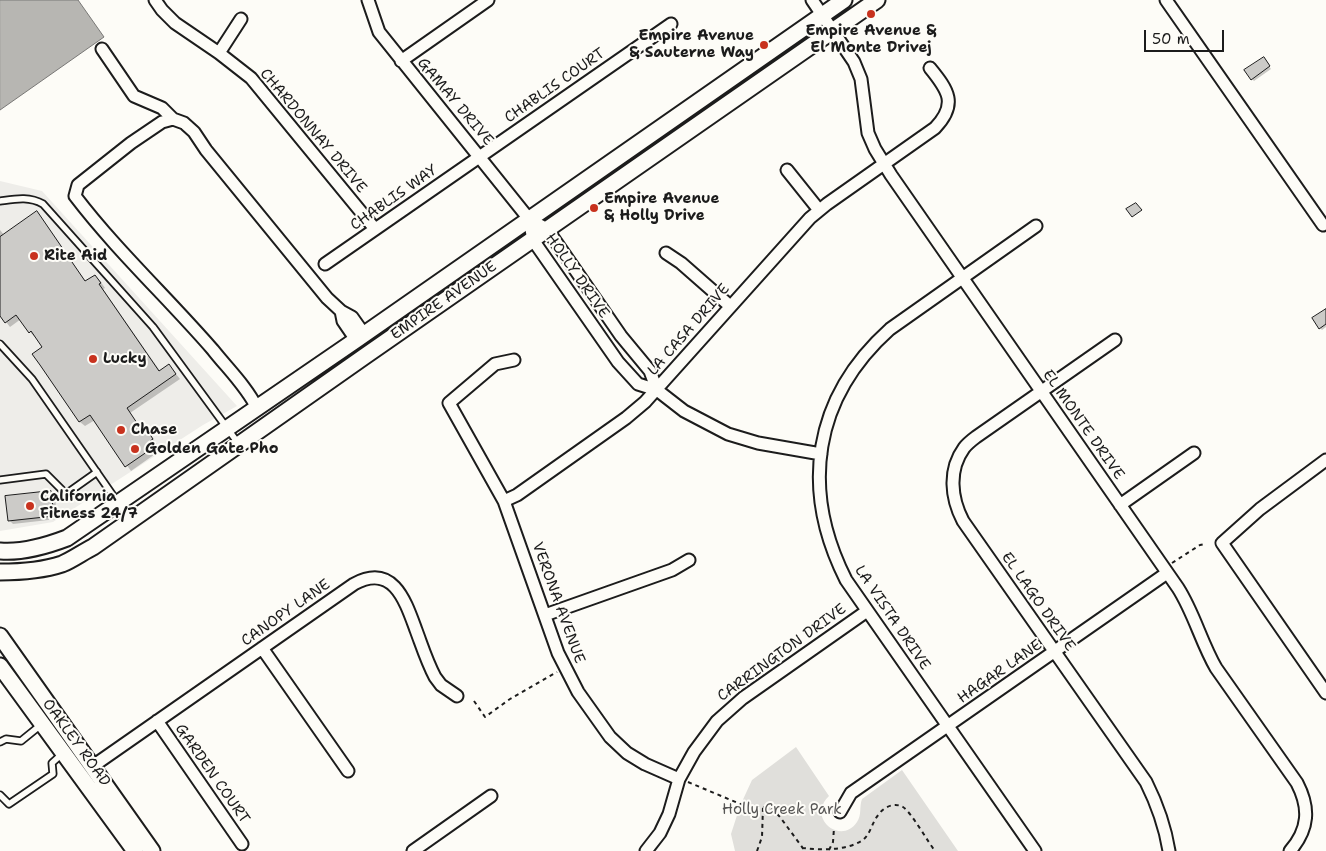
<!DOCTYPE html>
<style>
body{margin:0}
#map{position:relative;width:1326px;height:851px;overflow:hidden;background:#fdfcf7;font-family:"Shantell Sans",sans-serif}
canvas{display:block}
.scale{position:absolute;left:1144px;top:30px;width:80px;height:22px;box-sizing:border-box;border:2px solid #1c1c1c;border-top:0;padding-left:6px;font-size:15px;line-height:18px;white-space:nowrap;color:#1c1c1c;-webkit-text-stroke:4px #fdfcf7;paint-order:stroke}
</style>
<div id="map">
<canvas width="1326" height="851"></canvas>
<div class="scale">50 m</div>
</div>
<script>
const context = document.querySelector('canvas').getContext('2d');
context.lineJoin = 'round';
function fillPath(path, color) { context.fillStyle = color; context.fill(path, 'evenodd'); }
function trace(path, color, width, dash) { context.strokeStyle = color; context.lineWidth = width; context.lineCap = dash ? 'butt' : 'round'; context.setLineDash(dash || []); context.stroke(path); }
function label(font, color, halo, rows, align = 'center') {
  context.font = font + ' "Shantell Sans",sans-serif'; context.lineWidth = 4; context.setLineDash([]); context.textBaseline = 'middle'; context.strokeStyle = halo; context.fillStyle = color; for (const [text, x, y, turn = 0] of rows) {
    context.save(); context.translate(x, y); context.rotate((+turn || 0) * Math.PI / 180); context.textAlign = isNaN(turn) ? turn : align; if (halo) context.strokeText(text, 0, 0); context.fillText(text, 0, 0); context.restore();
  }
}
fillPath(new Path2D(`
 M0 181 42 191 237 406 203 425 53 522 0 531Z`), '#eeede9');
fillPath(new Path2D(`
 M796 747 829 796C806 818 841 846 857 822 862 815 859 807 862 799L902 770 958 851H735L731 834 740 806 752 780Z`), '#e0dfdb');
const water = new Path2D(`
 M0 0H78L104 37 0 110Z`);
fillPath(water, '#b7b6b2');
trace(water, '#797876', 1);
fillPath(new Path2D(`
 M1265 60 1271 69 1254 81 1252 79Z
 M41 218 86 282 95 276 100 281 105 288 103 289 160 371 169 365 180 379 130 413 144 433 147 431 151 436 157 444 154 446 158 452 131 471 95 420 85 426 80 422 33 354 44 347 36 336 35 337 30 332 21 319 10 327 0 314V230L4 235Z
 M1326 311V327L1322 330 1320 328Z
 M51 493 55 496 57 519 13 524 9 520Z`), '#0003');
const building = new Path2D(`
 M1264 57 1270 66 1251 80 1244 70Z
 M1136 203 1142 210 1132 217 1126 209Z
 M37 211 85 281 95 275 101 283 99 284 159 371 169 364 176 374 127 408 143 432 147 430 153 439 150 441 154 447 125 467 90 415 79 422 40 365 32 354 42 347 31 331 29 333 16 315 5 323 0 316V237Z
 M1326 309V324L1319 329 1312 318Z
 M51 491 54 516 8 521 5 496Z`);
fillPath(building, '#cccbc8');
trace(building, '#1c1c1c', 1);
const lane = new Path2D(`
 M0 201C15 199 29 196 43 204L153 327 238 443
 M0 344 32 379 130 520
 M0 480 46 474 66 494 97 472
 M0 742 6 739 21 741 42 724
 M0 795 9 804 53 774 52 763 62 754`);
const street = new Path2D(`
 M155 0 162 10 175 23 219 53 251 78 375 229
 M368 0 379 32 529 219 547 229 621 336 650 371 657 390
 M812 0 854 62 861 79 868 133 875 149 891 175 1178 588C1194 613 1201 642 1216 668L1297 783C1310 808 1309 829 1290 851
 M1166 0 1323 225
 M102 49 134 96 162 108 173 119
 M219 53 241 19
 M401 61 488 0
 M787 170 819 210
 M529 219 533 240 618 362 638 384 657 390 684 411 728 434 758 443 821 454
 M666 253 681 263 730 306
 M325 264 671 24
 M341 311 343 321 356 340
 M1115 340 976 437C972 440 967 444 964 448 948 470 951 498 963 521L1146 782C1157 804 1165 826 1169 851
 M514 360 495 364 449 403 504 501 558 653 578 692 610 737 627 753 645 764 679 779
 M257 408C246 386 228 369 213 350 168 298 117 251 75 196L78 185 131 143 162 122 173 119 184 123 194 132 206 150 327 298 341 311 352 317 364 334
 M1326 460 1260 509 1222 543 1326 693
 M504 501 517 495 626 418 645 402 810 218 827 204 935 128C958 104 948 90 930 68
 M1120 505 1194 453
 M545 615 672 570 689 560
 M262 648 348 771
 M157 721 242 844
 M93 766 354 584C393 563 405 600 416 630 422 646 427 662 435 677L441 685 457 696
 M840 812 851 793 1167 573
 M413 851 491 796
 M646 851 660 833 669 814 679 779 694 752 717 721 743 698 867 611
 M1035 851 846 580C800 489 813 398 890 329L1036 226`);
const secondary = new Path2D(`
 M0 551C23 553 46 546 67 538L356 340 844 0
 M0 572C21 572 41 571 62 564 72 560 83 552 93 547L365 356 877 0
 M0 636 152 851
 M0 666 135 851`);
trace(lane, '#1c1c1c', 9);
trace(street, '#1c1c1c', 15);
trace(secondary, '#1c1c1c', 19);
trace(new Path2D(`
 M1172 563 1200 545 1205 544
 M474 701 485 717 510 699 557 672
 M688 782 745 806 763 807 773 810 780 817 805 851
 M802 848C822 850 846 851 863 840 871 833 872 822 879 814 884 807 894 802 903 807 911 812 928 842 935 851
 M829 850 833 842 834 828
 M757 851 762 837 763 807`), '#1c1c1c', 2, [4, 4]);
trace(lane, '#fdfcf7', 5.5);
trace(street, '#fdfcf7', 11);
trace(secondary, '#fdfcf7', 15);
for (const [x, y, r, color] of [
 [871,14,5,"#c8321e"],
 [764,45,5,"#c8321e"],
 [594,208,5,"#c8321e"],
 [34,256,5,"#c8321e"],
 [93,359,5,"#c8321e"],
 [121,430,5,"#c8321e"],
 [135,449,5,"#c8321e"],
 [30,506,5,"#c8321e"]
]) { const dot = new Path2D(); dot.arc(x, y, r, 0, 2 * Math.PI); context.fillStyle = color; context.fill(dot); trace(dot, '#fdfcf7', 2); }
label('bold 15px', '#1c1c1c', '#fdfcf7', [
 ["Empire Avenue &",871,31,"center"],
 ["El Monte Drivej",871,48,"center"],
 ["Empire Avenue",754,36,"right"],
 ["& Sauterne Way",754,53,"right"],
 ["Empire Avenue",604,199],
 ["& Holly Drive",604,216],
 ["Rite Aid",44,256],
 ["Lucky",103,359],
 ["Chase",131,430],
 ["Golden Gate Pho",145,449],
 ["California",40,497],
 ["Fitness 24/7",40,514]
], 'left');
label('15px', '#1c1c1c', '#fdfcf7', [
 ["CHABLIS COURT",555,86,-35],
 ["GAMAY DRIVE",455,102,50],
 ["CHARDONNAY DRIVE",313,131,50],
 ["CHABLIS WAY",394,198,-35],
 ["HOLLY DRIVE",577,276,55],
 ["EMPIRE AVENUE",444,301,-35],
 ["LA CASA DRIVE",689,330,-49],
 ["EL MONTE DRIVE",1083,425,55],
 ["EL LAGO DRIVE",1038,602,55],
 ["VERONA AVENUE",558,603,70],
 ["CANOPY LANE",286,613,-35],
 ["LA VISTA DRIVE",892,618,56],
 ["CARRINGTON DRIVE",782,653,-36],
 ["HAGAR LANE",1000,672,-35],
 ["OAKLEY ROAD",76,743,54],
 ["GARDEN COURT",212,774,55]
]);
label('15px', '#575655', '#fdfcf7', [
 ["Holly Creek Park",782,810]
]);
</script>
